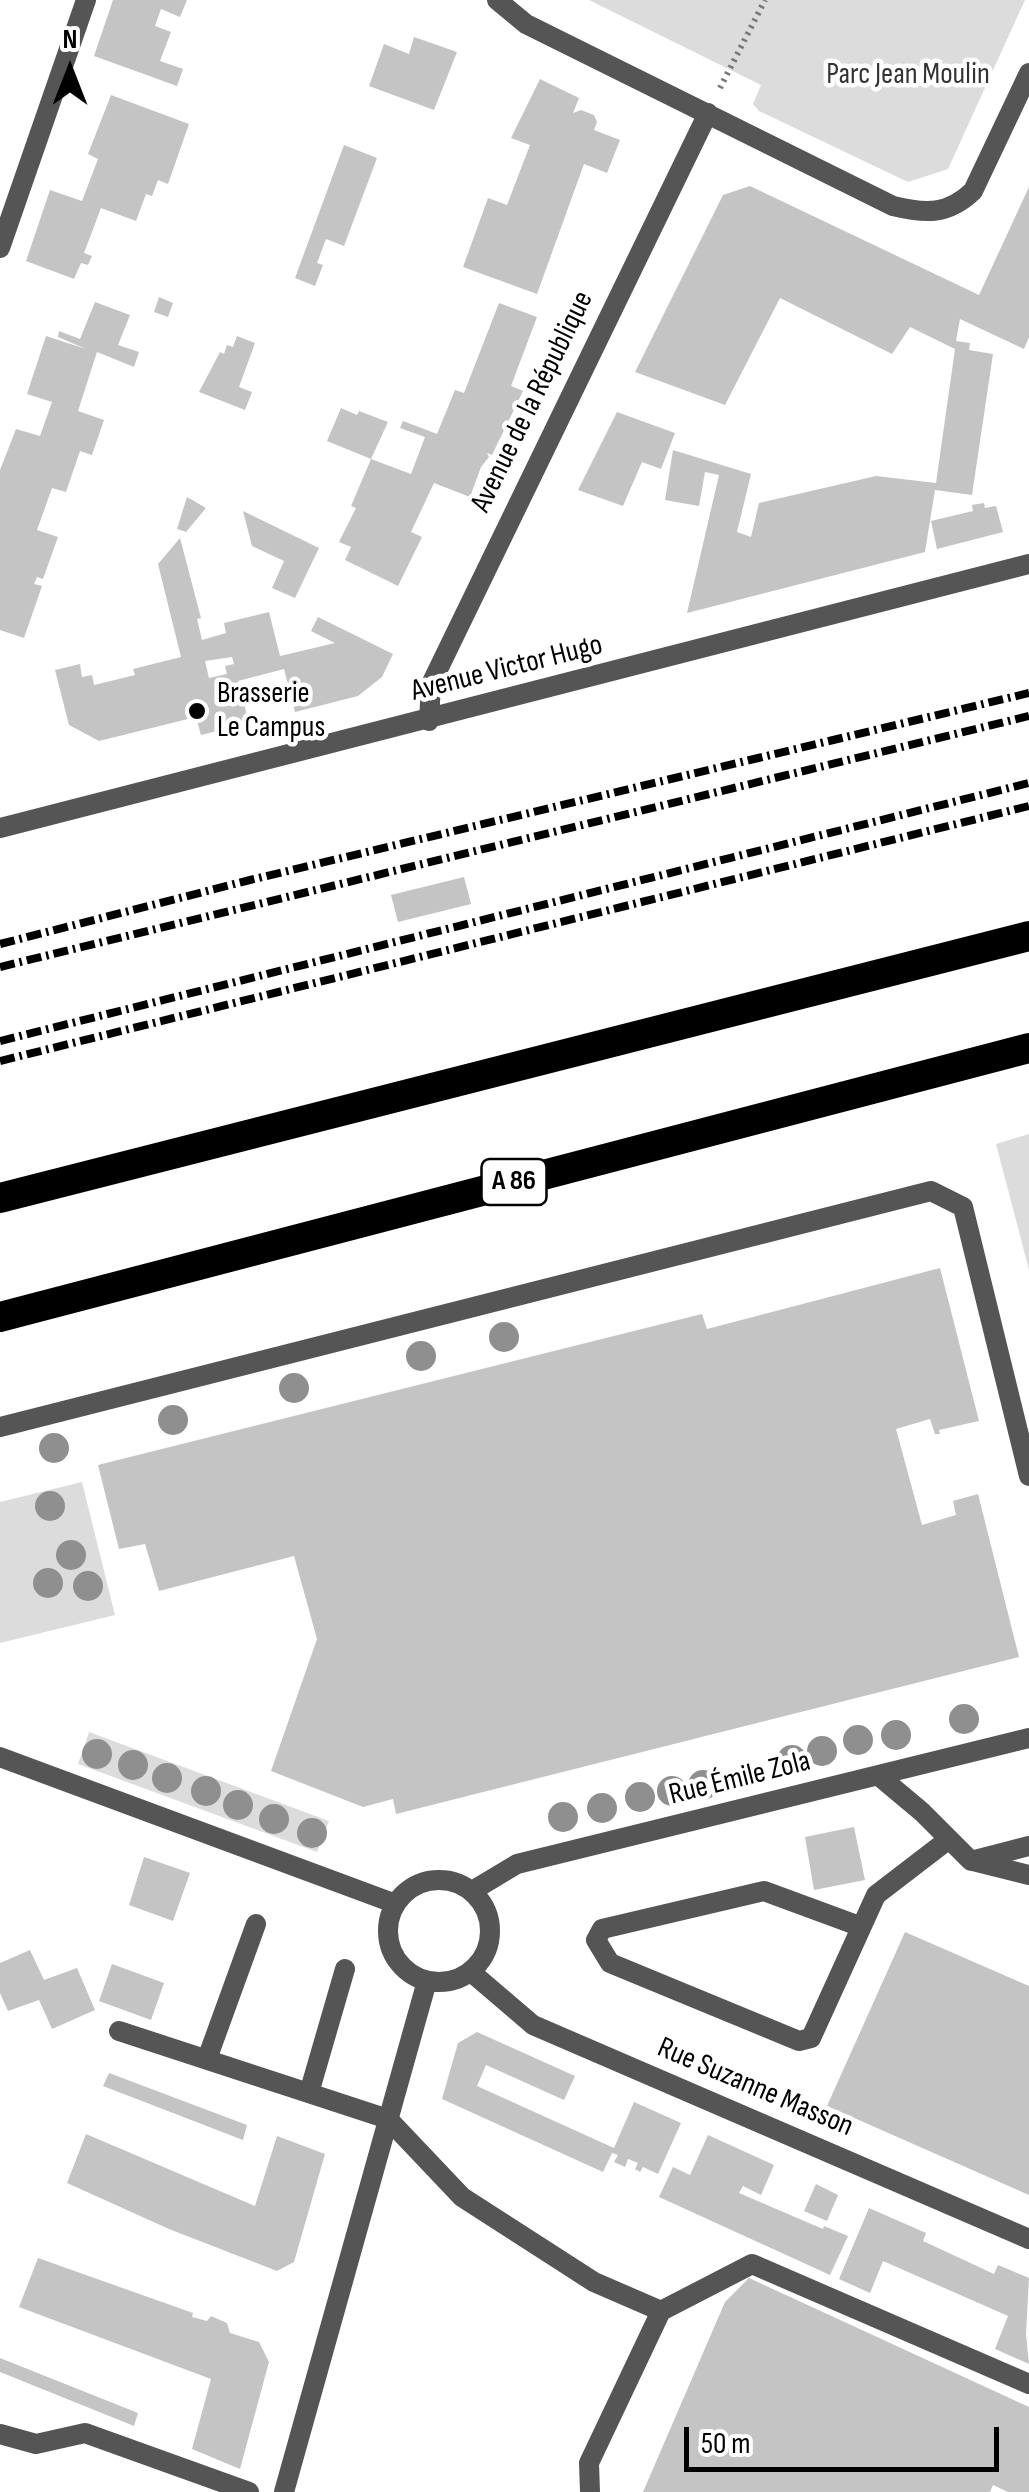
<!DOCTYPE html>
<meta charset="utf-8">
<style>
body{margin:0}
#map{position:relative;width:1029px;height:2492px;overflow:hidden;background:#fff;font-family:"Sofia Sans Condensed",sans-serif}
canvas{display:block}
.north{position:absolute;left:20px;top:20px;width:100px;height:100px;-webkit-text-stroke:8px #fff;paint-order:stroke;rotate:0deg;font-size:28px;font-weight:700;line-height:40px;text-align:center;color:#000}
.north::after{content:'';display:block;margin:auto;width:35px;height:45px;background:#000;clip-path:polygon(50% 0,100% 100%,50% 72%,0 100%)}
.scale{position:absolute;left:684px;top:2427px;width:315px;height:45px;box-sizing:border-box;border:5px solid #000;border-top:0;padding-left:12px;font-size:30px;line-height:35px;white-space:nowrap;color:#000;-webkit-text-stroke:8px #fff;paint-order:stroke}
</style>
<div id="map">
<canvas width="1029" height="2492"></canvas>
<div class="north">N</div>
<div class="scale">50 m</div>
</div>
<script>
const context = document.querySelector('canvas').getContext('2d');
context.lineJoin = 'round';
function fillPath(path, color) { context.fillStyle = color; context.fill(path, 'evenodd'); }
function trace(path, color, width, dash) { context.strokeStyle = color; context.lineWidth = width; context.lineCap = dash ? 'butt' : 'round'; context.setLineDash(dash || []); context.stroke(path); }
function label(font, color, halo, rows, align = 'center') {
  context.font = font + ' "Sofia Sans Condensed",sans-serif'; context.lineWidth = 9; context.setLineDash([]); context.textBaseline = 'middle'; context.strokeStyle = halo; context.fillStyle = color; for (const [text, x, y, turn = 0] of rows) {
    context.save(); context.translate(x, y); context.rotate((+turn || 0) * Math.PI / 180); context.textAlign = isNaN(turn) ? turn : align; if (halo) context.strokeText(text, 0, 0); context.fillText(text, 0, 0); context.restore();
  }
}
fillPath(new Path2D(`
 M589 0H1025L948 169 908 182 759 111 753 104 761 85Z
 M1029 1134V1270L996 1144Z
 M82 1482 115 1615 0 1643V1502Z
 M89 1732 329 1821 317 1852 78 1764Z`), '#dcdcdc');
fillPath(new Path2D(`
 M113 0H187L180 17 161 9 155 26 171 32 160 61 183 69 177 86 94 56Z
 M414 37 457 52 434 110 369 86 384 44 409 54Z
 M540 79 579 98 573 113 581 110 594 115 597 122 594 130 620 140 607 173 584 164 537 294 463 267 488 198 507 205 530 145 511 138Z
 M111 95 189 124 168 184 158 180 152 196 146 194 136 221 101 208 84 253 92 256 88 265 81 263 74 279 26 261 50 190 82 201 98 159 88 154Z
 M344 145 377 158 344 246 326 239 317 263 323 265 315 286 295 278Z
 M750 186 979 295 1029 187V337L1024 349 960 319 956 341 970 343 969 350 993 354 972 495 935 490 925 552 687 613 719 475 705 472 699 506 665 500 673 450 751 474 737 532 751 537 759 503 876 476 936 483 955 349 910 327 892 354 780 298 725 405 635 372 723 195Z
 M159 297 173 303 168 317 154 312Z
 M95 302 130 315 118 345 139 352 134 367 97 352 78 411 104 420 92 455 80 451 66 492 52 488 37 530 58 537 43 579 37 577 34 584 42 586 24 638 0 630V470L16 429 40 436 52 402 27 394 46 336 86 349 58 337 59 331 80 339Z
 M499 303 537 317 511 386 523 391 492 455 487 453 489 457 481 467 470 497 434 483 411 532 422 537 398 586 345 560 351 547 339 542 356 508 351 506 371 459 411 474 425 437 400 428 403 421 437 434 455 390 464 393Z
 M237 336 255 343 239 387 252 392 245 410 199 392 220 352 224 354 227 345 233 347Z
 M341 408 357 415 359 411 388 422 371 459 327 441Z
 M617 412 675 433 661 469 642 462 623 506 578 490Z
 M187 497 206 508 186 532 177 529Z
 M984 503 985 508 996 506 1003 532 937 549 931 521 973 511 972 505Z
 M243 511 319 548 295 598 272 588 284 561 252 546Z
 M180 538 201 618 197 619 202 640 226 633 224 623 269 612 280 656 335 643 311 631 318 617 393 654 382 677 358 696 295 712 284 669 238 681 249 723 201 735 196 717 99 741 69 725 55 670 80 664 82 677 92 675 94 685 135 675 133 669 181 657 158 564ZM232 657 234 664 225 666 227 674 209 678 205 661Z
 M464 877 471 904 398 922 391 895Z
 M940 1268 979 1421 939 1430 940 1434H935L930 1419 896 1429 922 1525 956 1515 953 1501 978 1494 1019 1657 396 1814 393 1799 363 1807 271 1771 317 1639 294 1556 159 1591 145 1544 119 1549 98 1465 702 1314 707 1329Z
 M854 1827 865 1880 814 1890 805 1837Z
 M144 1857 190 1873 173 1921 129 1905Z
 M905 1932 1029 1986V2195L827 2106Z
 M30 1950 44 1980 77 1968 95 2010 52 2029 39 2000 8 2011 0 1993V1963Z
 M112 1964 164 1983 151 2020 99 2001Z
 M477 2032 575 2076 564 2100 486 2065 477 2086 614 2148 634 2102 681 2123 658 2174 643 2167 640 2172 635 2169 638 2163 628 2159 625 2167 614 2162 618 2155 612 2153 603 2172 442 2099 458 2043Z
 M109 2073 247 2125 243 2140 103 2086Z
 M86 2134 255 2206 277 2136 325 2154 294 2262 277 2271 169 2229 67 2183Z
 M708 2135 774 2165 761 2195 743 2186 739 2193 823 2229 824 2226 848 2236 830 2275 659 2197 673 2167 690 2175Z
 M816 2184 838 2195 827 2221 804 2211Z
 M869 2208 926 2233 923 2241 994 2274 998 2265 1029 2278 1026 2334 1029 2364 995 2349 1008 2316 883 2261 870 2293 839 2279Z
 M38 2258 193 2313 192 2317 207 2321 211 2316 227 2323 230 2333 259 2342 269 2362 240 2469 192 2449 211 2379 19 2307Z
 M749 2278 1029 2407V2492H1008L993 2485 990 2492H643L725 2302Z
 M0 2358 138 2413 134 2426 0 2372Z`), '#c4c4c4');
trace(new Path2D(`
 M720 88 765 0`), '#777', 6, [2.5, 5]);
trace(new Path2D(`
 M0 1427 931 1191 963 1207 1029 1476
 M879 1776 922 1812 971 1861 1029 1846
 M973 1861 1029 1875
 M859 1926 764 1891 602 1929 596 1940 610 1963 799 2041 811 2038 876 1895 949 1839
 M119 2031 388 2119 462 2197 594 2282 661 2311 752 2264 1029 2384
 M207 2059 256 1924
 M309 2093 345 1969
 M0 2434 36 2444 85 2433 249 2492
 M590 2492 589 2463 661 2311`), '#555', 20);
trace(new Path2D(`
 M497 0 526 24 893 206C926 214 948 215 973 191L1029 73
 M0 248 86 0
 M429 721 431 684 708 113
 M0 828 1029 564
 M0 1757 396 1904
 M388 1931a51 51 0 1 1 102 0a51 51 0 1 1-102 0Z
 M472 1891 517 1864 1029 1738
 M471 1972 533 2025 1029 2239
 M284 2492 427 1981`), '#555', 20);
trace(new Path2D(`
 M0 1198 1029 936
 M0 1317 1029 1048`), '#000', 30);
trace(new Path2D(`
 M0 944 250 880 1029 693
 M0 967 1029 716
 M0 1041 1029 783
 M0 1061 1029 806`), '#000', 8, [15, 5, 2.5, 5]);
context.fillStyle = '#8f8f8f';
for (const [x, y] of [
 [504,1337],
 [421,1356],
 [294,1388],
 [173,1420],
 [54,1448],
 [50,1506],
 [71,1555],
 [48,1583],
 [88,1586],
 [964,1719],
 [896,1735],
 [858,1740],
 [822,1751],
 [97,1754],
 [792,1760],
 [133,1765],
 [167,1778],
 [703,1785],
 [206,1791],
 [672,1791],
 [640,1797],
 [238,1805],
 [602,1808],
 [563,1817],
 [274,1819],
 [312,1833]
]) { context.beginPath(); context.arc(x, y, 15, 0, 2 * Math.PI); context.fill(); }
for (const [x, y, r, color] of [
 [197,711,10,"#000"]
]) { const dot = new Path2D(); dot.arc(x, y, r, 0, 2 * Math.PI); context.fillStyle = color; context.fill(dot); trace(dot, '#fff', 4); }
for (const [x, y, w] of [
 [514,1182,65]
]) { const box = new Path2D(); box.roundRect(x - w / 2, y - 23, w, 46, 8); context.fillStyle = '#fff'; context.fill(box); trace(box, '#000', 2.5); }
label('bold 28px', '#000', null, [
 ["A 86",514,1182]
]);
label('30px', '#333', '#fff', [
 ["Parc Jean Moulin",908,75]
]);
label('30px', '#000', '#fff', [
 ["Avenue de la République",533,402,-64],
 ["Avenue Victor Hugo",507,669,-14],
 ["Rue Émile Zola",740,1779,-14],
 ["Rue Suzanne Masson",755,2088,23]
]);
label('30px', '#000', '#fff', [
 ["Brasserie",217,694],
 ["Le Campus",217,728]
], 'left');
</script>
